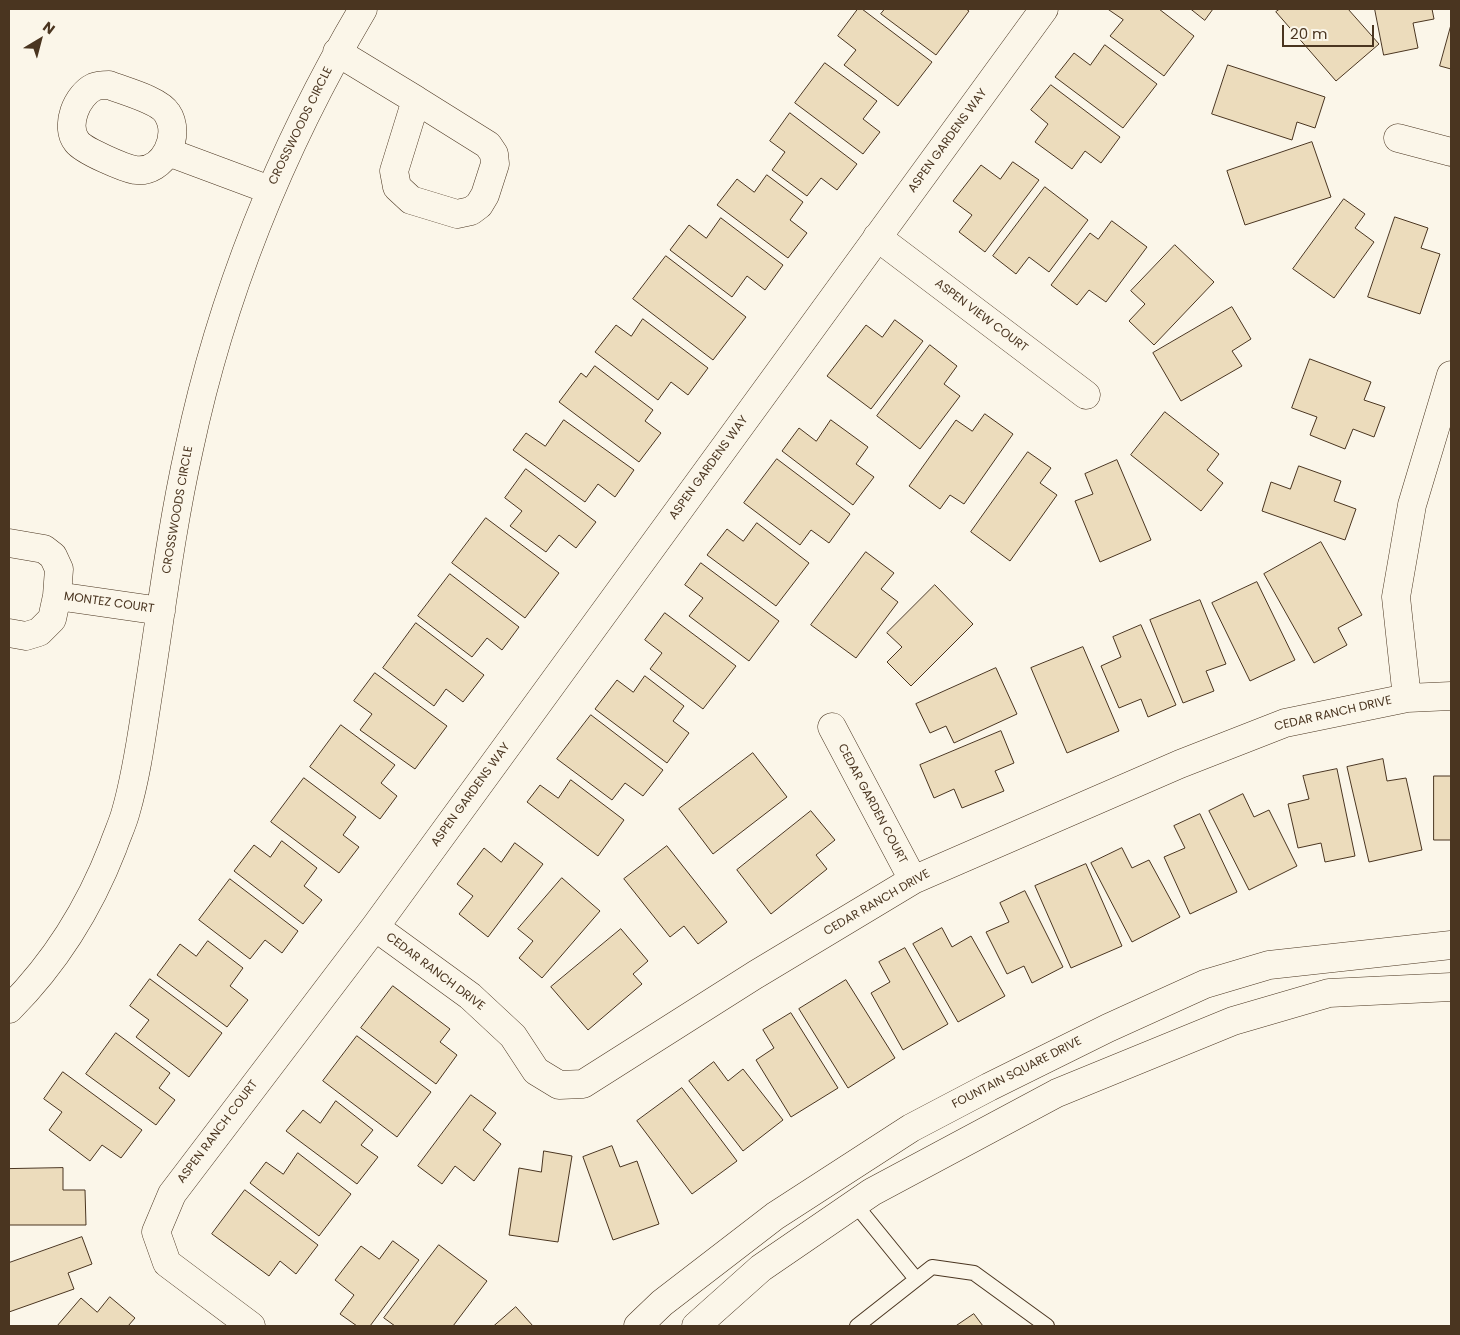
<!DOCTYPE html>
<style>
body{margin:0}
#map{position:relative;width:1460px;height:1335px;overflow:hidden;background:#fbf6e9;font-family:Poppins,sans-serif}
canvas{display:block}
.frame{position:absolute;inset:0;border:10px solid #4a3520;pointer-events:none}
.north{position:absolute;left:15px;top:15px;width:50px;height:50px;-webkit-text-stroke:4px #fbf6e9;paint-order:stroke;rotate:37deg;font-size:14px;font-weight:700;line-height:20px;text-align:center;color:#4a3520}
.north::after{content:'';display:block;margin:auto;width:18px;height:22px;background:#4a3520;clip-path:polygon(50% 0,100% 100%,50% 72%,0 100%)}
.scale{position:absolute;left:1282px;top:25px;width:92px;height:22px;box-sizing:border-box;border:2px solid #4a3520;border-top:0;padding-left:6px;font-size:15px;line-height:18px;white-space:nowrap;color:#4a3520;-webkit-text-stroke:4px #fbf6e9;paint-order:stroke}
</style>
<div id="map">
<canvas width="1460" height="1335"></canvas>
<div class="frame"></div>
<div class="north">N</div>
<div class="scale">20 m</div>
</div>
<script>
const context = document.querySelector('canvas').getContext('2d');
context.lineJoin = 'round';
function fillPath(path, color) { context.fillStyle = color; context.fill(path, 'evenodd'); }
function trace(path, color, width, dash) { context.strokeStyle = color; context.lineWidth = width; context.lineCap = dash ? 'butt' : 'round'; context.setLineDash(dash || []); context.stroke(path); }
function label(font, color, halo, rows, align = 'center') {
  context.font = font + ' Poppins,sans-serif'; context.lineWidth = 4; context.setLineDash([]); context.textBaseline = 'middle'; context.strokeStyle = halo; context.fillStyle = color; for (const [text, x, y, turn = 0] of rows) {
    context.save(); context.translate(x, y); context.rotate((+turn || 0) * Math.PI / 180); context.textAlign = isNaN(turn) ? turn : align; if (halo) context.strokeText(text, 0, 0); context.fillText(text, 0, 0); context.restore();
  }
}
const building = new Path2D(`
 M858 9H862L932 62 898 106 844 65 856 50 838 36Z
 M885 9H966L969 11 936 55 881 14Z
 M1108 9H1159L1194 36 1164 76 1110 36 1123 20Z
 M1191 9H1213L1205 20Z
 M1280 9H1348L1379 44 1336 81 1276 12Z
 M1375 9H1432L1434 19 1413 23 1418 48 1384 55Z
 M1451 25V69L1440 66Z
 M1105 45 1157 84 1123 128 1055 77 1074 53 1090 65Z
 M825 63 877 101 863 119 880 132 863 154 795 103Z
 M1228 65 1325 97 1315 128 1297 122 1292 140 1212 114Z
 M1051 85 1120 137 1101 163 1085 151 1072 169 1035 142 1048 124 1031 110Z
 M790 113 857 164 837 190 821 178 807 196 772 170 785 152 770 141Z
 M1312 142 1331 197 1245 225 1227 171Z
 M1013 162 1039 180 985 252 959 232 972 215 953 201 981 165 1000 179Z
 M767 175 803 202 790 220 807 233 788 258 717 205 737 179 754 192Z
 M1045 187 1088 220 1049 272 1029 257 1016 274 993 256Z
 M1344 199 1365 214 1355 228 1374 242 1334 298 1293 269Z
 M1395 217 1428 228 1421 248 1440 254 1420 314 1368 297Z
 M721 218 783 265 765 290 747 276 732 297 670 250 689 225 706 238Z
 M1112 221 1147 247 1106 302 1089 290 1077 305 1051 285 1090 233 1098 239Z
 M1175 245 1214 282 1154 345 1129 321 1145 304 1131 291Z
 M666 256 746 317 713 360 633 299Z
 M1232 307 1251 339 1232 351 1242 366 1181 401 1153 353Z
 M643 319 708 368 688 395 671 382 658 400 595 352 616 325 631 336Z
 M895 320 923 341 871 409 827 376 866 325 882 337Z
 M930 345 957 366 944 384 960 396 920 449 877 416Z
 M1310 359 1371 382 1364 400 1385 407 1374 437 1353 429 1345 449 1310 435 1317 417 1292 408Z
 M595 366 653 410 645 421 661 433 639 462 559 402 581 373 586 377Z
 M1165 412 1219 454 1207 470 1223 483 1201 511 1131 455Z
 M985 414 1013 434 964 504 950 495 940 509 909 486 956 420 972 431Z
 M564 420 634 470 615 497 598 484 585 502 513 450 526 433 545 446Z
 M831 420 868 447 856 464 874 477 853 505 782 451 799 428 816 441Z
 M1028 452 1051 468 1040 483 1057 495 1010 561 971 532Z
 M777 459 850 514 829 543 811 530 800 545 744 503Z
 M1117 460 1151 540 1100 562 1075 501 1093 494 1085 474Z
 M1299 466 1341 481 1334 501 1356 509 1345 540 1262 511 1271 482 1290 489Z
 M526 469 596 522 576 548 559 535 546 552 510 526 522 511 505 498Z
 M486 518 559 573 525 618 452 563Z
 M757 523 809 563 776 606 707 555 727 529 743 541Z
 M1321 542 1362 615 1338 628 1347 645 1314 663 1264 574Z
 M866 552 894 573 881 589 898 602 856 658 811 625Z
 M701 563 779 621 749 661 689 616 703 598 685 585Z
 M450 574 519 627 502 650 487 638 472 657 418 616Z
 M1257 582 1295 660 1250 681 1212 603Z
 M935 585 973 624 911 686 887 662 902 647 887 633Z
 M1200 600 1226 664 1206 671 1214 691 1183 703 1150 620Z
 M665 613 736 666 703 709 650 669 662 653 645 640Z
 M416 623 484 675 463 702 446 689 434 706 383 668Z
 M1141 625 1176 705 1148 717 1141 699 1119 708 1101 666 1121 657 1113 637Z
 M1083 647 1119 731 1067 753 1031 668Z
 M996 668 1017 714 954 743 946 726 930 733 916 704Z
 M375 673 447 726 415 769 360 730 372 714 354 701Z
 M645 676 684 706 673 721 689 733 667 763 595 709 617 680 633 692Z
 M591 715 663 770 643 796 625 783 612 800 557 759Z
 M341 725 395 765 381 783 397 796 380 819 310 767Z
 M1001 731 1014 763 995 771 1004 791 962 808 954 789 934 798 920 765Z
 M753 753 787 797 713 854 679 809Z
 M1383 759 1387 781 1406 778 1422 850 1369 862 1347 767Z
 M1337 769 1355 856 1325 862 1321 843 1298 848 1288 804 1309 799 1303 776Z
 M1434 776H1451V840H1434Z
 M304 778 356 817 343 835 359 847 339 873 271 822Z
 M571 780 624 820 598 856 527 802 540 785 558 798Z
 M1243 794 1254 817 1269 810 1297 866 1249 890 1209 811Z
 M811 811 835 840 816 855 827 869 771 914 737 870Z
 M1200 814 1237 892 1190 914 1164 857 1185 848 1174 826Z
 M282 841 317 868 304 886 322 900 303 924 234 871 254 845 270 857Z
 M515 843 543 864 488 937 459 914 473 896 457 884 484 848 501 862Z
 M667 846 727 922 698 944 684 926 670 937 624 879Z
 M1122 848 1132 868 1149 860 1180 917 1132 942 1091 863Z
 M1086 864 1122 946 1071 968 1035 886Z
 M562 878 600 911 542 978 519 958 533 941 518 929Z
 M230 879 298 931 282 953 265 940 250 959 199 920Z
 M1025 891 1063 967 1032 983 1024 966 1007 974 986 932 1009 922 1000 903Z
 M942 928 952 947 971 936 1005 996 958 1022 913 944Z
 M621 929 648 961 633 974 642 984 588 1030 551 987Z
 M208 941 243 968 230 986 248 1000 227 1027 157 975 180 944 196 956Z
 M905 948 948 1024 903 1050 871 993 890 982 879 962Z
 M150 979 222 1033 189 1077 136 1037 149 1020 130 1006Z
 M846 980 895 1058 848 1088 799 1009Z
 M393 986 450 1029 440 1042 457 1055 436 1084 361 1028Z
 M791 1013 838 1088 791 1117 756 1060 774 1048 763 1030Z
 M116 1033 170 1073 159 1088 175 1100 156 1125 86 1074Z
 M357 1036 431 1092 397 1137 323 1081Z
 M714 1062 728 1081 743 1069 783 1120 743 1151 689 1081Z
 M63 1072 142 1130 121 1158 102 1145 90 1161 49 1130 62 1112 44 1099Z
 M682 1088 737 1161 692 1194 637 1121Z
 M471 1095 496 1113 483 1130 501 1144 474 1181 455 1166 442 1184 418 1166Z
 M336 1101 373 1130 361 1145 378 1157 357 1184 286 1131 303 1110 320 1123Z
 M612 1146 620 1167 637 1161 659 1224 613 1240 583 1157Z
 M544 1151 572 1156 558 1242 509 1235 519 1168 541 1172Z
 M298 1153 351 1194 319 1236 250 1183 266 1162 283 1174Z
 M63 1168V1190H85L86 1225H9V1169Z
 M245 1190 318 1245 296 1274 280 1261 269 1276 212 1234Z
 M82 1237 92 1264 68 1273 74 1289 9 1312V1263Z
 M393 1241 419 1260 370 1326H357L340 1314 354 1295 335 1280 361 1246 379 1259Z
 M439 1245 487 1281 453 1326H395L384 1318Z
 M110 1297 135 1318 128 1326H57L81 1298 97 1312Z
 M516 1307 533 1326H494Z
 M974 1314 983 1326H956Z`);
fillPath(building, '#ecdcbc');
trace(building, '#4a3520', 1);
const lane = new Path2D(`
 M855 1204 916 1279
 M857 1326 932 1267 974 1273 1047 1326`);
const street = new Path2D(`
 M337 52 416 100
 M109 85C124 91 159 100 167 113 182 135 164 174 135 170 124 168 84 151 77 142 64 126 77 95 94 87 99 85 105 85 109 85Z
 M416 100 488 145 494 154 495 164 485 195 479 205 471 211 457 214 411 200 397 187 394 171Z
 M1398 138 1451 152
 M168 152 270 190
 M877 237 1086 395
 M9 543 44 549 53 556 59 569 57 596 52 619 39 632 26 636 9 633
 M57 596 161 611
 M1407 698 1396 597 1412 505 1451 375
 M832 727 913 880
 M375 927 470 996 513 1036 536 1071 559 1085 583 1084 755 975 913 880 1180 764 1285 723 1407 698 1451 696
 M9 1009C56 962 89 909 113 847 117 835 123 823 126 811 137 773 142 733 148 695 161 613 171 530 189 449 222 293 282 146 363 9
 M251 1326 167 1263 156 1232 172 1194 375 927 1044 9`);
const secondary = new Path2D(`
 M638 1326 662 1303 775 1216 911 1128 989 1087 1108 1028 1205 984 1269 965 1451 945
 M696 1326 761 1268 872 1192 1057 1093 1233 1021 1329 993 1451 987`);
trace(lane, '#4a3520', 16);
trace(street, '#4a3520', 29);
trace(secondary, '#4a3520', 29);
trace(lane, '#fbf6e9', 14);
trace(street, '#fbf6e9', 28);
trace(secondary, '#fbf6e9', 28);
label('12px', '#4a3520', '#fbf6e9', [
 ["CROSSWOODS CIRCLE",301,126,-64],
 ["ASPEN GARDENS WAY",948,141,-54],
 ["ASPEN VIEW COURT",981,316,37],
 ["ASPEN GARDENS WAY",709,468,-54],
 ["CROSSWOODS CIRCLE",178,510,-80],
 ["MONTEZ COURT",109,603,8],
 ["CEDAR RANCH DRIVE",1333,714,-13],
 ["ASPEN GARDENS WAY",471,795,-54],
 ["CEDAR GARDEN COURT",872,804,62],
 ["CEDAR RANCH DRIVE",877,903,-30],
 ["CEDAR RANCH DRIVE",435,972,37],
 ["FOUNTAIN SQUARE DRIVE",1017,1073,-27],
 ["ASPEN RANCH COURT",218,1132,-53]
]);
</script>
